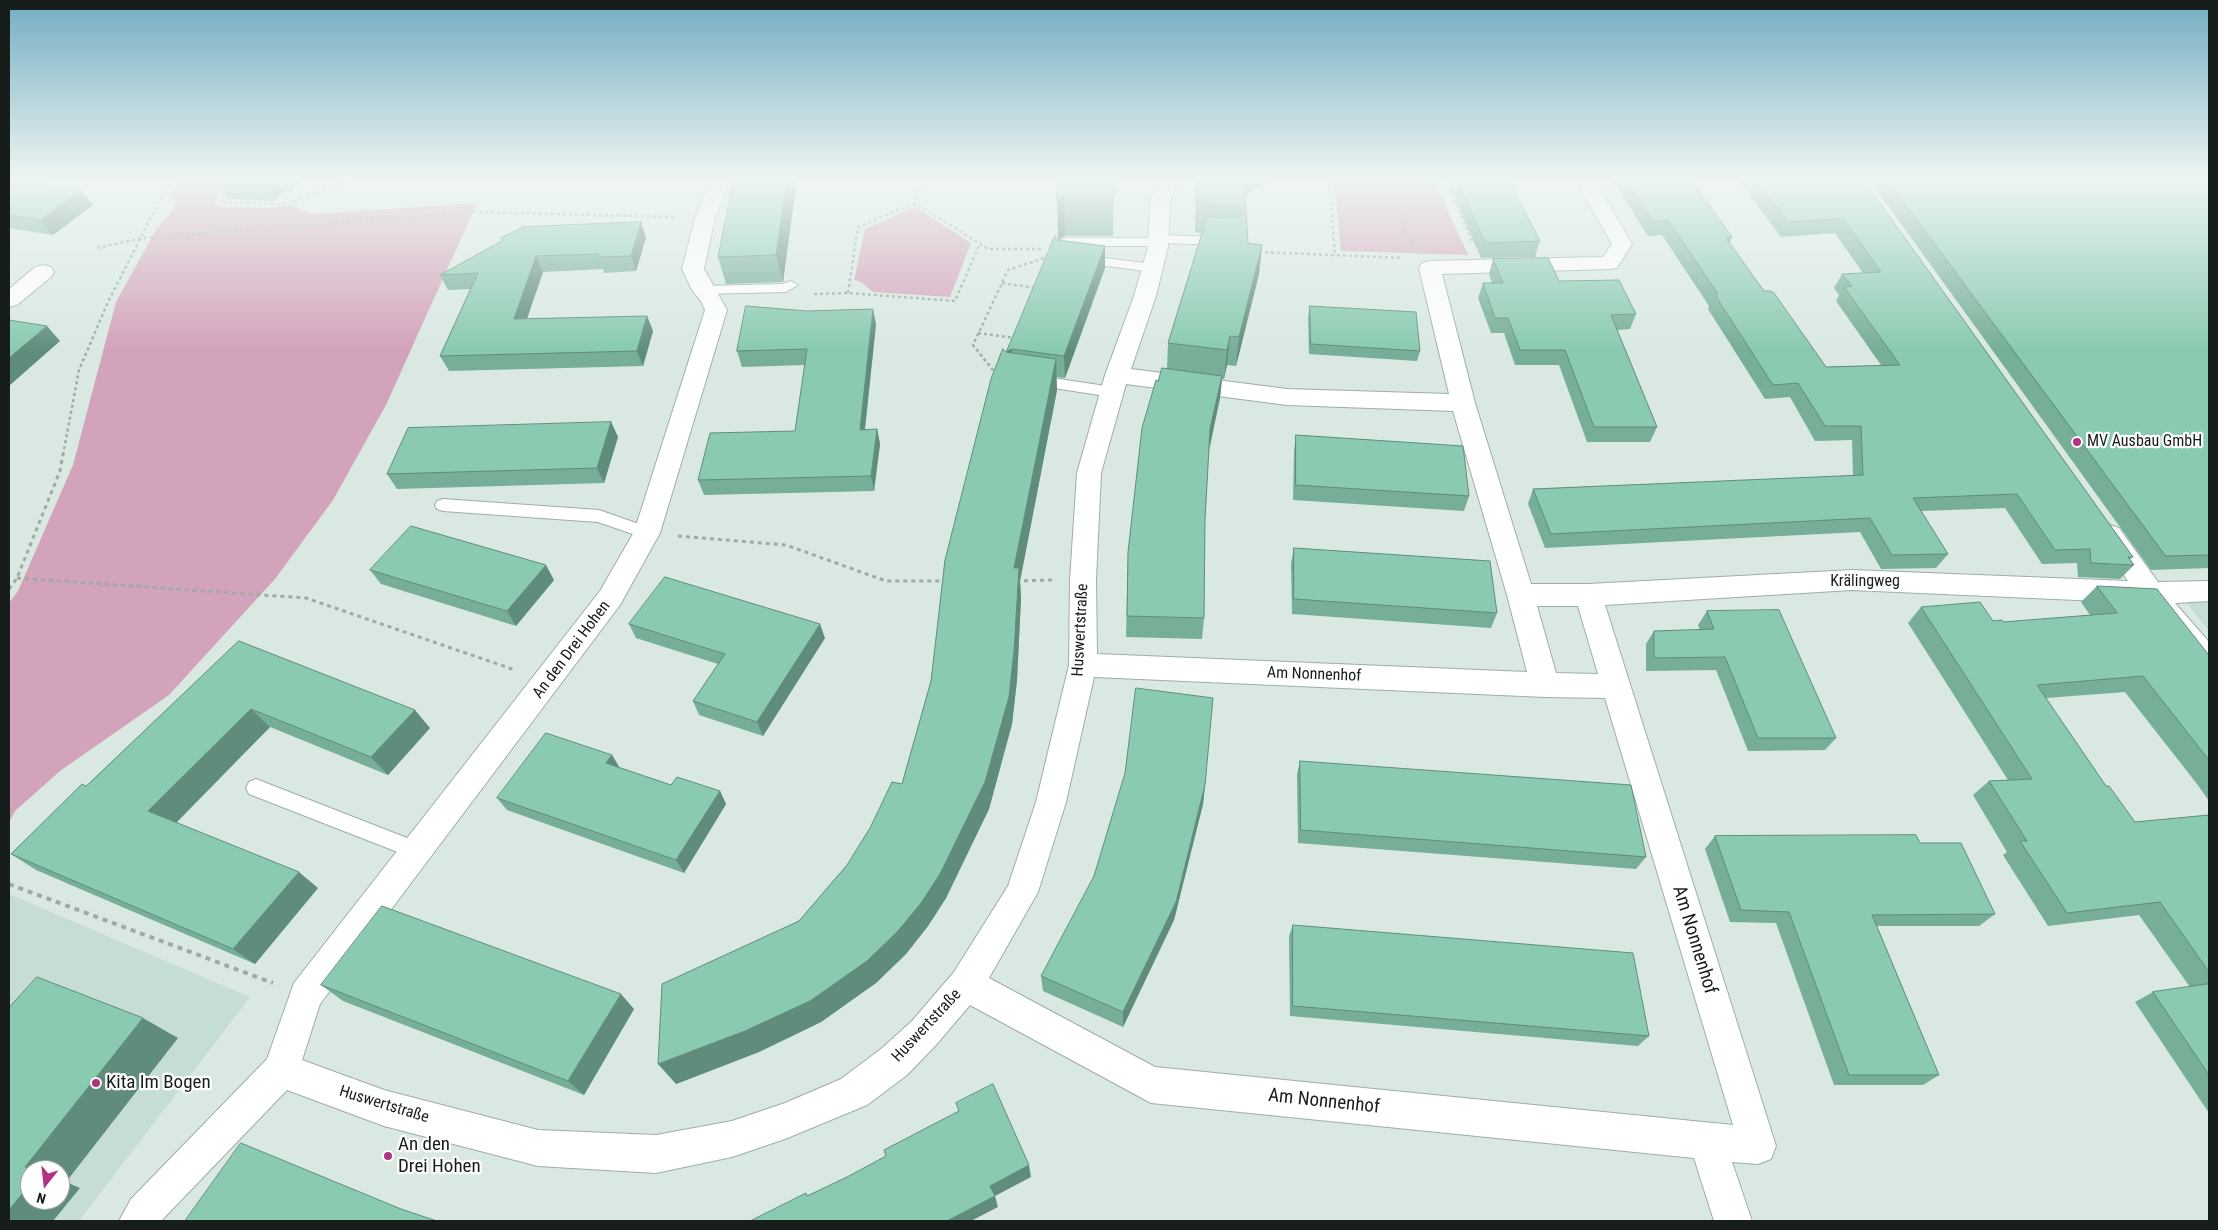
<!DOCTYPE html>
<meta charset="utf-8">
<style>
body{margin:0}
#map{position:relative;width:2218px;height:1230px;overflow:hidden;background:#d9e9e2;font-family:"Roboto Condensed",sans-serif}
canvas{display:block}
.frame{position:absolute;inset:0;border:10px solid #171d1a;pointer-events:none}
.north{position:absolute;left:20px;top:1160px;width:50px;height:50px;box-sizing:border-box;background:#fff;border:1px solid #a2a5a3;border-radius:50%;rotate:196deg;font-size:14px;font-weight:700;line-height:20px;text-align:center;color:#171d1a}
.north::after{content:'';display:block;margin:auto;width:18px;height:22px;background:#b13280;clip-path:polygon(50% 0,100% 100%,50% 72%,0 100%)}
</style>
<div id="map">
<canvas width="2218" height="1230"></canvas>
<div class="frame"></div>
<div class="north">N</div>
</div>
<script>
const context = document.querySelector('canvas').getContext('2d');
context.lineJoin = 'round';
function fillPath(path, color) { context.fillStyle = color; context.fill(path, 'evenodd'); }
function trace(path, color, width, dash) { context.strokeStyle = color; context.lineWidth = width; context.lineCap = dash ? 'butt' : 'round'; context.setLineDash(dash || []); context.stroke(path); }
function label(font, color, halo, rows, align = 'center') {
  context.font = font + ' "Roboto Condensed",sans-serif'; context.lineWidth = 4.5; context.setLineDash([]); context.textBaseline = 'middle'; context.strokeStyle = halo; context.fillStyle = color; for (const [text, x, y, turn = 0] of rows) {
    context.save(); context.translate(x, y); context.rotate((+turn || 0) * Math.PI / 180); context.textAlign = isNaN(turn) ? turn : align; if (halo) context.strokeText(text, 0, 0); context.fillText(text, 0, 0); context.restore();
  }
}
fillPath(new Path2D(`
 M2179 593H2209V631Z
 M9 894 250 997 79 1221H9ZM30 1170H60V1200H30Z`), '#c5ddd3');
fillPath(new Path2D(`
 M180 178H236L217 195 214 203 223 207 264 208 291 205 312 214 477 203 386 405 333 500 275 579 169 695 60 771 15 811 9 822V603L18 591 73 465 116 302 157 228 172 212 175 202 170 195Z
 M1334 178H1433L1468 255 1341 251Z
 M915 207 971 243 950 297 873 292 861 282 854 280 865 229Z`), '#d3a2bb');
const service = new Path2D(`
 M1158 235 1222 237 1229 241 1222 245 1164 243 1158 246H1065L1058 242 1065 238H1152Z
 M1081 255 1153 264 1160 268 1153 272 1076 262 1074 259Z
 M791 281 798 285 786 292 703 294 696 290 703 286 783 284Z
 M1033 375 1112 387 1117 388 1119 392 1117 396 1112 397 1028 384 1026 380 1028 376Z
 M443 499 599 510 653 529 655 533 653 537 647 539 598 522 443 511 437 509 435 505 437 501Z
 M256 779 425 845 428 851 425 857 418 860 249 794 246 788 249 782Z`);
const minor = new Path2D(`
 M711 178H731L715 218 704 269 727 310 660 533 620 605 320 1004 302 1060 384 1090 538 1130 656 1135 732 1121 785 1103 841 1079 881 1049 912 1021 954 972 1008 886 1036 802 1069 665 1070 580 1077 473 1105 375 1134 296 1148 247 1150 203 1158 178H1178L1170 203 1168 247 1156 296 1131 369 1287 389 1449 394 1419 268 1422 263 1430 261 1603 257 1612 244 1574 178H1594L1632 244 1617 268 1609 269 1442 274 1475 403 1531 584H1588L1852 570 2128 581 2097 535 2101 528 2110 525 2119 528 2158 582 2209 581V601L2175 603 2209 642V673L2199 670 2144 603 1852 590 1605 605 1776 1146 1771 1159 1758 1164 1732 1162 1752 1221H1714L1694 1158 1151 1103 970 1005 936 1045 907 1075 867 1105 785 1139 732 1157 656 1173 538 1166 384 1126 287 1090 161 1221H119L131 1199 267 1059 294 983 600 591 634 532 705 310 701 301 692 290 682 269 695 218ZM1126 384 1287 405 1453 411 1507 595 1527 672 1097 654 1096 580 1101 473ZM1537 606H1578L1598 674 1556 673ZM1094 677 1545 697 1605 698 1733 1125 1155 1067 989 978 1038 892 1066 802Z
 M43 265 51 267 54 272 51 277 17 305 9 307V289L35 267Z`);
trace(service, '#9eada7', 2);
trace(minor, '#9eada7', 2);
trace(new Path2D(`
 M921 178 915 203 988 249H1041
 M1329 178 1335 256
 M1444 178 1472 241
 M1330 183 1382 192 1405 207 1402 227 1414 247
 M229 192 222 200 224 202 273 204 292 202 357 178
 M97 248 142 238 476 212 675 217
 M1259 252 1403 258
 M1002 283 1036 288
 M848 293 858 227 915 203
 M814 294 848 293 955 301 980 243
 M978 333 1015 338
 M997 375 973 345 1008 270 1048 257
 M63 455 79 370 108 302 171 178`), '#9eaba5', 2.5, [3, 3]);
trace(new Path2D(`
 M678 536 786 545 886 581H947
 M17 578 306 598 515 670
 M1016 581 1052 580
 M9 589 17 578 60 471 63 454`), '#9eaba5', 3, [4, 4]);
trace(new Path2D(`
 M9 884 273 983`), '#9eaba5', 4, [5, 5]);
fillPath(service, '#fff');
fillPath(minor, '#fff');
fillPath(new Path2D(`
 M215 178H302L291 191H283L275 201 228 199Z
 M797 178 783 282 726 284 718 257Z
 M1008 178H1114L1113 236H1065L1058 240 1105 246V268L1065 378 1056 377 1057 390 1020 581 1021 598 1017 680 1012 724 989 809 946 898 928 926 906 954 876 983 821 1022 759 1052 676 1084 799 921 847 865 902 784 931 681 1006 352H1007V351L1058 240V180Z
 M1196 178H1274L1245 195 1248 243 1262 245 1259 274 1236 366 1227 365 1224 379H1222L1220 398 1209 447 1205 520 1204 618 1202 639 1126 637 1128 552 1158 381 1167 369 1168 343 1202 233 1195 232Z
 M1446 178H1508L1540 241 1535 257 1481 258Z
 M1611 178H1690L1732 237 1730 243 1764 291 1826 367 1881 365 1836 301 1839 295 1834 288 1842 274 1863 273 1835 233 1781 237 1737 178H1862L2133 557 2130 559 2134 565 2120 579 2078 577 2077 563 2042 564 2005 508 1921 511 1948 554 1936 568 1881 569 1860 532 1545 548 1528 504 1533 489 1853 476 1852 440 1815 441 1790 397 1765 399 1708 309 1709 306 1662 235 1648 236Z
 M1868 178H2208L2209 180V568L2151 570Z
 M9 179 81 190 93 205 53 235 9 228Z
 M646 237 636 271 604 273 603 269 543 272 527 319 647 316 653 331 643 366 449 371 440 356 470 289 448 290 440 275 502 241Z
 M1493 259 1559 281 1636 314 1630 329 1617 330 1657 427 1650 442H1587L1559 365H1515L1504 333H1491L1478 298 1483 283H1492L1489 274Z
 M1310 306 1420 351 1417 361 1309 354 1308 316Z
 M876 324 865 430 877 429 880 444 874 491 704 495 698 480 795 431 805 365 742 367 737 351Z
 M611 422 618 437 604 483 397 489 387 474Z
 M1296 435 1469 496 1464 511 1293 500 1294 451Z
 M1294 548 1497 613 1491 628 1292 614 1291 563Z
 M370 570 554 580 516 626 381 584Z
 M2097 586 2209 654V801L2197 784 2125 692 2046 698 2106 786 2135 822 2209 815V1113L2135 1002 2153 992 2190 987 2139 915 2048 926 2003 855 2007 852 1973 795 1989 781 2008 780 1908 623 1921 607 1993 621 2003 622 2090 615 2081 602Z
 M1707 611 1836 738 1825 750 1748 751 1716 670 1646 671V644L1654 631 1700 630 1698 625Z
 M629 624 825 638 763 736 699 715 693 701 718 664 636 638Z
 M239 641 430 728 388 775 270 727 176 823 318 888 255 964 36 870 11 854 86 786Z
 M612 755 620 768 671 785 720 791 726 804 684 873 507 810 497 798Z
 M1300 761 1646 857 1636 869 1298 843 1297 774Z
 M1205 785 1203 804 1174 920 1123 1027 1043 991 1041 976Z
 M1715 836 1920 843 1995 914 1979 926H1877L1939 1075 1923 1085H1834L1776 923 1730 922 1705 849Z
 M1293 925 1649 1036 1638 1046 1290 1016 1289 936Z
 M321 985 634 1009 584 1095 343 1001Z`), '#76ae97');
fillPath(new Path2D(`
 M261 178H275L283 191 275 201Z
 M283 178H302L291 191Z
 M787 178H797L783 282 776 255Z
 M1242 178H1274L1240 197Z
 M81 190 93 205 53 235 41 220Z
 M1064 197 1065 236 1058 240 1057 201Z
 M641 222 646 237 636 271 631 256Z
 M1262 245 1259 274 1236 366 1239 337Z
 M1105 246V268L1065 378 1064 356Z
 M536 256 543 272 521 335 514 319Z
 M873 309 876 324 863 445 860 430Z
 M647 316 653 331 643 366 637 351Z
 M47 326 60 341 9 386V358Z
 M1230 336 1227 365 1224 379 1227 350Z
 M1012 349 1014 371 1009 373 1007 351Z
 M1056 359 1057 390 1020 581 1021 598 1017 680 1012 724 989 809 946 898 928 926 906 954 876 983 821 1022 759 1052 676 1084 658 1064 810 1001 1014 568Z
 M1222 376 1220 398 1209 451 1210 429Z
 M611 422 618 437 604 483 597 468Z
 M877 429 880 444 874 491 871 476Z
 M546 565 554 580 516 626 507 611Z
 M820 624 825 638 763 736 757 722Z
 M251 709 270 727 170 829 148 811Z
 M415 710 430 728 388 775 371 757Z
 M612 755 620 769 606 763Z
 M1205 785 1203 804 1174 920 1123 1027V1012Z
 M720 791 726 804 684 873 676 860Z
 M299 872 318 888 255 964 233 949Z
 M621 994 634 1009 584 1095 568 1081Z
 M143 1018 178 1038 66 1182 80 1188 53 1221H9V1210L30 1184V1200H60V1170H32L25 1167Z
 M1029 1165 1031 1177 995 1196 998 1207 971 1221H947L990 1186Z`), '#608d7b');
const building = new Path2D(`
 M734 178H787L776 255 718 257 733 183Z
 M1058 178H1114V197H1064L1057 201Z
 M1197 178H1244L1248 243 1262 245 1239 337 1230 336 1227 350 1168 343 1207 217 1237 218 1246 213 1237 206 1197 203Z
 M1456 178H1508L1540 241 1486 243Z
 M1626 178H1690L1732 237 1726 238 1764 291H1771L1774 293 1826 367 1900 365 1844 287 1852 286 1842 274 1881 272 1843 218 1788 222 1754 178H1862L2133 557H2128L2134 565 2091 563 2090 549 2055 550 2017 494 1913 498 1948 554 1892 555 1870 518 1551 534 1533 489 1863 475 1861 426H1825L1798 383 1773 385 1715 295 1718 294 1668 220 1653 221Z
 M1886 178H2208L2209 180V555L2166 556Z
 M9 179 81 190 41 220 9 215Z
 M641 222 631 256 598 257 599 254 536 256 514 319 647 316 637 351 440 356 478 273 440 275 502 241 501 238 523 227Z
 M1055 236 1058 240 1105 246 1064 356 1012 349 1007 351Z
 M1548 258 1559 281 1619 280 1636 314 1611 315 1657 427H1594L1565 350H1520L1508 318H1495L1483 283H1503L1493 259Z
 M746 306 807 311 873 309 860 430 877 429 871 476 698 480 710 433 795 431 807 349 737 351Z
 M1310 306 1416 312 1420 351 1311 344Z
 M9 320 47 326 9 358Z
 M1003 349 1006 352 1056 359 1014 568H1019L1014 651 1009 697 985 782 940 874 921 903 898 931 867 961 810 1001 745 1031 658 1064 662 984 799 921 847 865 870 828 892 782 902 784 931 681 945 560 991 379Z
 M1162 368 1222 376 1210 429 1205 520 1204 618 1127 616 1128 552 1142 428 1156 380 1158 381Z
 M611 422 597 468 387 474 408 428Z
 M1296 435 1463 446 1469 496 1296 485Z
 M411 526 546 565 507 611 370 570Z
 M1294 548 1490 561 1497 613 1294 599Z
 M665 577 820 624 757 722 693 701 725 654 629 624Z
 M2097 586 2157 589 2208 654H2209V760L2143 676 2037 685 2106 786H2109L2135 822 2209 815V972L2160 902 2067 913 2020 841H2027L1989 781 2032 779 1921 607 1980 602 1993 621 2002 620 2003 622 2117 613Z
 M1779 610 1836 738H1758L1725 657 1654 658V631L1714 629 1707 611Z
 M239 641 415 710 371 757 251 709 148 811 299 872 233 949 11 854 82 784 86 786Z
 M1136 688 1213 698 1205 785 1176 902 1123 1012 1041 976 1094 876 1125 773Z
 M546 733 612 755 606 763 671 785 677 777 720 791 676 860 497 798Z
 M1300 761 1631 785 1646 857 1301 830Z
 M1916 835 1920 843H1961L1995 914 1872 915 1939 1075H1849L1789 912 1741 910 1715 836Z
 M382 906 621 994 568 1081 321 985Z
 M1293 925 1633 953 1649 1036 1293 1006Z
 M37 977 143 1018 25 1167 32 1170H30V1184L9 1210V1008Z
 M2209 984V1075L2153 992Z
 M993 1084 1029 1165 990 1186 995 1196 947 1221H750L806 1193 807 1196 847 1177 886 1156 884 1150 959 1111 956 1103Z
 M241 1143 401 1209 437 1221H185Z`);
fillPath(building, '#89cab0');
trace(building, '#608d7b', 1);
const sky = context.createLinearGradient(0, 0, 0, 351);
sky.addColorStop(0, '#73adc2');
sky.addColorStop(0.51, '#eef5f2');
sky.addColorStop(1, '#eef5f200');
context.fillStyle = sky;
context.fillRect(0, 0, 2218, 351);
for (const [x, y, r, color] of [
 [2077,442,5,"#b13280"],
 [96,1083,5,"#b13280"],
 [388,1156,5,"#b13280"]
]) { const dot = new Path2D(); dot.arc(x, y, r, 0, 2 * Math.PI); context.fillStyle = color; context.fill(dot); trace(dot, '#fff', 2); }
label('16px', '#171d1a', '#fff', [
 ["MV Ausbau GmbH",2087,442]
], 'left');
label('16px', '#171d1a', '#fff', [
 ["Krälingweg",1865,582],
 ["Huswertstraße",1081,630,-87],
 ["An den Drei Hohen",572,650,-53],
 ["Am Nonnenhof",1314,675,2],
 ["Huswertstraße",927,1026,-47],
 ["Huswertstraße",384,1105,17]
]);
label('19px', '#171d1a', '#fff', [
 ["Am Nonnenhof",1694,940,73],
 ["Am Nonnenhof",1324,1102,6]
]);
label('19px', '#171d1a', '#fff', [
 ["Kita Im Bogen",106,1083],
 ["An den",398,1145],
 ["Drei Hohen",398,1167]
], 'left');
</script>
